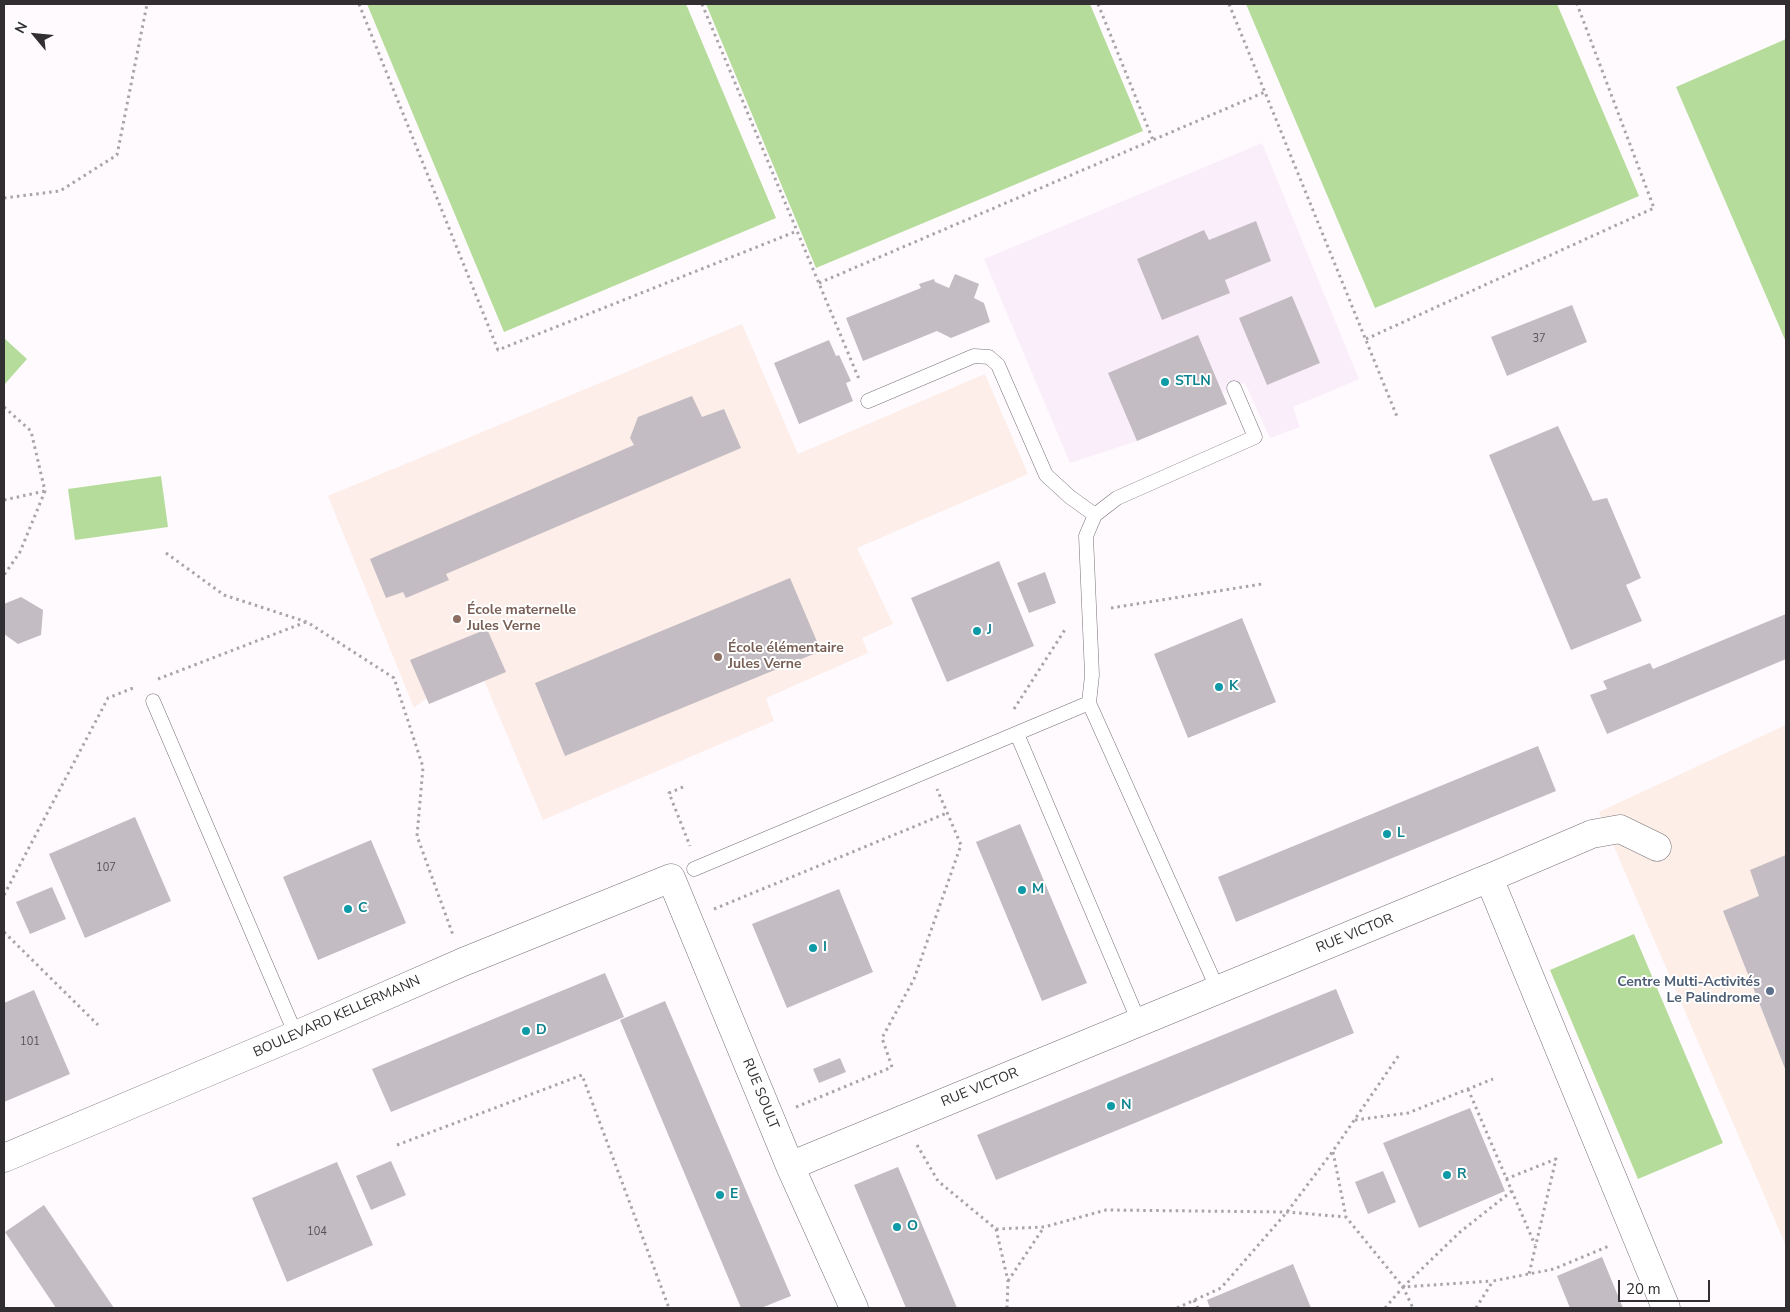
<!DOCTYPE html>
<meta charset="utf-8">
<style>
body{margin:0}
#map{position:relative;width:1790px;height:1312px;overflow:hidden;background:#fefafe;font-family:"Nunito Sans",sans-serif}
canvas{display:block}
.frame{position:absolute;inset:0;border:5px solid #322f32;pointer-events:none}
.north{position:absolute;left:10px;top:10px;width:50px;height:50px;-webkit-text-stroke:4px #fff;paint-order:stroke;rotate:298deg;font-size:14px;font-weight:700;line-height:20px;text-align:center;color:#322f32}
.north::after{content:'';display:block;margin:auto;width:18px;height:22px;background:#322f32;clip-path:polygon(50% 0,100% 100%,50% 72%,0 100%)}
.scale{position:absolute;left:1618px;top:1280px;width:92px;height:22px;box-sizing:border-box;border:2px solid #322f32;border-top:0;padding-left:6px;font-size:15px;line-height:18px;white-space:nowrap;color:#322f32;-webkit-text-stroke:4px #fff;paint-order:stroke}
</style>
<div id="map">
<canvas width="1790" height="1312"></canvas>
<div class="frame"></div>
<div class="north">N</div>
<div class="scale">20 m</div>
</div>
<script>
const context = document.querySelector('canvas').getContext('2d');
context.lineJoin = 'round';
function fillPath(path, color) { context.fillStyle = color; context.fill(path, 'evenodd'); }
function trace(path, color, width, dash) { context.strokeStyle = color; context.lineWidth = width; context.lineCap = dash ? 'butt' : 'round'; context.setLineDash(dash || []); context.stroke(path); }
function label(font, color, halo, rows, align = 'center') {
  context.font = font + ' "Nunito Sans",sans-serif'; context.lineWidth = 4; context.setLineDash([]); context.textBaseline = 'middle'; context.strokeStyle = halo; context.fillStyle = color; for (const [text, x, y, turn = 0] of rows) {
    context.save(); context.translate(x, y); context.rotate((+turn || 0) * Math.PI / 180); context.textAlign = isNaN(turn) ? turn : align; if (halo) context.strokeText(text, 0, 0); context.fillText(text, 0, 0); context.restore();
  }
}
fillPath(new Path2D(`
 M1786 725V1246L1599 812Z`), '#fdeee8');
fillPath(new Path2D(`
 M1262 143 1359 379 1293 407 1300 427 1270 438 1245 383 1222 392 1227 404 1137 441 1070 463 984 259Z`), '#fbeefb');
fillPath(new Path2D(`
 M742 324 798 454 985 374 1028 474 857 548 893 624 862 638 868 653 766 698 774 721 543 820 475 659 414 708 328 496Z`), '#fdeee9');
fillPath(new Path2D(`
 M367 4H686L776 218 504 332Z
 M706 4H1090L1143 131 816 268Z
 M1246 4H1557L1639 196 1375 308Z
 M1786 39V342L1676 87Z
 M4 338 27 359 4 385Z
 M161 476 168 527 75 540 68 489Z
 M1634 934 1723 1143 1638 1179 1550 970Z`), '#b5dc9a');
fillPath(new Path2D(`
 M1256 221 1271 261 1225 280 1230 293 1162 320 1137 259 1204 230 1209 240Z
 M955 274 979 284 974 298 984 303 990 322 951 338 937 331 863 361 846 318 921 288 919 284 934 279 935 282 949 288Z
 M1292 296 1320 363 1267 385 1239 318Z
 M1572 305 1587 342 1507 376 1491 337Z
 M1198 335 1227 404 1137 441 1108 373Z
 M829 340 836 356 839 355 851 381 846 383 853 401 799 424 774 363Z
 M692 396 702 417 724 409 741 448 446 574 449 580 406 598 403 592 386 598 370 559 634 445 630 438 638 417Z
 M1558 426 1593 501 1607 498 1641 578 1626 585 1642 621 1571 650 1489 455Z
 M999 561 1034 646 947 682 911 598Z
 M1045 572 1056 603 1029 613 1017 583Z
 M790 578 821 651 565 756 535 683Z
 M21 597 43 610 41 635 18 644 4 634V604Z
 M1786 614V659L1607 734 1590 695 1607 689 1603 681 1650 663 1653 669Z
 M1242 618 1276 702 1188 738 1154 654Z
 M487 629 506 672 429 704 410 660Z
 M1538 746 1556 791 1236 922 1218 877Z
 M135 817 171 901 85 938 49 854Z
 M1020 824 1087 983 1042 1001 976 842Z
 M371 840 406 923 318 960 283 877Z
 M1786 855V1071L1723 911 1759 896 1750 870Z
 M52 887 66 919 30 934 16 902Z
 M839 889 873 972 787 1008 752 924Z
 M605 973 624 1017 391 1112 372 1069Z
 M1336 989 1354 1033 996 1180 977 1135Z
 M34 990 70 1074 4 1102V1003Z
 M665 1001 791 1296 761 1308H741L620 1020Z
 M840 1058 846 1072 819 1083 813 1069Z
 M1470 1108 1505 1191 1419 1228 1383 1143Z
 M391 1161 406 1195 371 1210 356 1176Z
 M337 1162 373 1245 287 1282 252 1198Z
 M898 1167 957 1308H906L854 1185Z
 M1383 1171 1396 1202 1368 1214 1355 1182Z
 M44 1205 114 1308H56L5 1232Z
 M1602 1257 1623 1308H1570L1557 1276Z
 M1293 1264 1311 1308H1210L1207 1300Z`), '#c3bcc2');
const service = new Path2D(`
 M868 401 974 356 989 357 998 365 1046 475 1070 497 1095 515
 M153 701 296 1035
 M1017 734 1139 1022
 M694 869 1089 703
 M1218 990 1089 703 1092 675 1086 536 1095 515 1117 498 1255 437 1234 388`);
const minor = new Path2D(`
 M1489 878 1592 834 1620 829 1657 847
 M4 1158 296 1035 463 962 671 878 790 1166 854 1308
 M790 1166 1489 878 1666 1308`);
trace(service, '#777177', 15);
trace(minor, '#777177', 29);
trace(new Path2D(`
 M359 4 498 350 797 231
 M702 4 859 379
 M1098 4 1153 140
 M1229 4 1398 419
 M4 198 60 191 117 155 147 4
 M819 283 1265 92
 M1366 339 1654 208 1577 4
 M4 407 31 431 45 491 20 552 4 575
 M4 500 45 491
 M166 553 224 595 307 622 394 678 423 767 417 836 453 935
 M1111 608 1262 584
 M158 679 306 622
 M1014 709 1066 628
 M683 787 669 793 690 846
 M4 895 108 698 133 688
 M714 909 947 813
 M4 932 98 1025
 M1468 1089 1535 1245
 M796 1107 892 1067 882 1038 914 979 961 845 937 789
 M1355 1120 1408 1113 1493 1079
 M397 1145 582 1075 669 1308
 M917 1145 938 1181 996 1229 1044 1227 1106 1210 1287 1212 1346 1217
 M1333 1152 1346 1217 1403 1287 1413 1308
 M1506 1179 1556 1159 1529 1274
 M996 1229 1008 1281 1007 1308
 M1008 1281 1044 1227
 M1403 1287 1460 1232 1512 1191
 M1194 1300 1198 1308
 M1177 1308 1221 1288 1287 1212 1333 1151 1399 1055
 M1385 1308 1403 1287 1492 1281
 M1476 1308 1493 1281 1554 1269 1609 1246`), '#a8a4a8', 3, [2.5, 4]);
trace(service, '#fff', 14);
trace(minor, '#fff', 28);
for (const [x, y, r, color] of [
 [1165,382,5,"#0f9aa8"],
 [457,619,5,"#8d6e63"],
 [977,631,5,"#0f9aa8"],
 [718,657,5,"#8d6e63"],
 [1219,687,5,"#0f9aa8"],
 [1387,834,5,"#0f9aa8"],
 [1022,890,5,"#0f9aa8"],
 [348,909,5,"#0f9aa8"],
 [813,948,5,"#0f9aa8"],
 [1770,991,5,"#5c6f8a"],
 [526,1031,5,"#0f9aa8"],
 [1111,1106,5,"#0f9aa8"],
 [1447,1175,5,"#0f9aa8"],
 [720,1195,5,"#0f9aa8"],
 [897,1227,5,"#0f9aa8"]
]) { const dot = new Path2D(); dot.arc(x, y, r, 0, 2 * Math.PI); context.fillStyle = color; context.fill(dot); trace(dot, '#fff', 2); }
label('11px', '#565256', null, [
 ["37",1539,339],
 ["107",106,868],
 ["101",30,1042],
 ["104",317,1232]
]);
label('bold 14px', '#0d838f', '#fff', [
 ["STLN",1175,382],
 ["J",987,631],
 ["K",1229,687],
 ["L",1397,834],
 ["M",1032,890],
 ["C",358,909],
 ["I",823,948],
 ["D",536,1031],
 ["N",1121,1106],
 ["R",1457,1175],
 ["E",730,1195],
 ["O",907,1227]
], 'left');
label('bold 14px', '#785e54', '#fff', [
 ["École maternelle",467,611],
 ["Jules Verne",467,627],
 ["École élémentaire",728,649],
 ["Jules Verne",728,665]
], 'left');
label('14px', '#322f32', '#fff', [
 ["RUE VICTOR",1355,934,-22],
 ["BOULEVARD KELLERMANN",337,1017,-24],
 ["RUE VICTOR",980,1088,-22],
 ["RUE SOULT",760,1094,68]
]);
label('bold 14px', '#4e5e75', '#fff', [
 ["Centre Multi-Activités",1760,983],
 ["Le Palindrome",1760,999]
], 'right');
</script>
